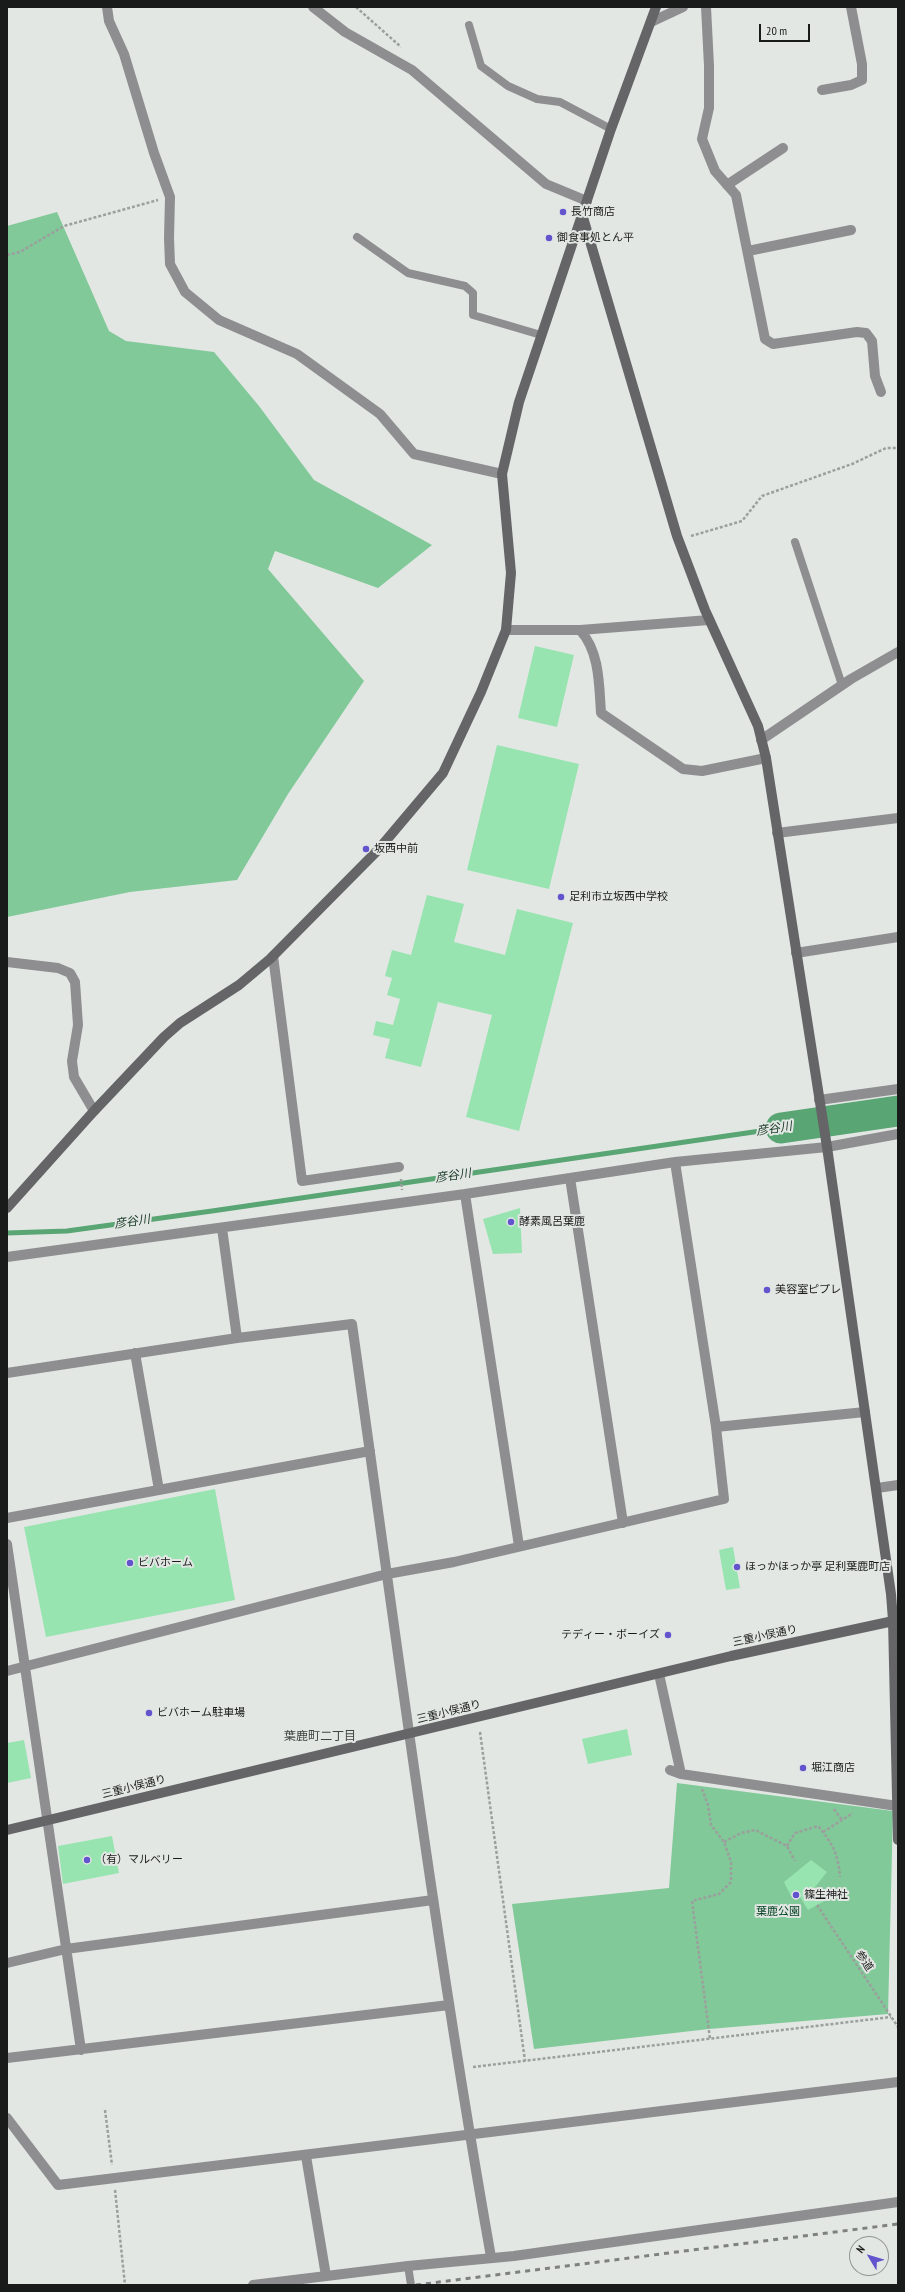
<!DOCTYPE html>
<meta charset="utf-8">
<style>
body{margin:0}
#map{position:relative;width:905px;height:2292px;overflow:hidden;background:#e2e7e4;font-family:"PT Sans Narrow",sans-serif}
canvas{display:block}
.frame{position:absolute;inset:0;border:8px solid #191b1a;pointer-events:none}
.north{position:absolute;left:849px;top:2236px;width:40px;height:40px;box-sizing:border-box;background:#e2e7e4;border:1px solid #929593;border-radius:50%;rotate:308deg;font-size:11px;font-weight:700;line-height:16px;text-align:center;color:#191b1a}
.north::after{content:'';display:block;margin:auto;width:14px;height:18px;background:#6254cd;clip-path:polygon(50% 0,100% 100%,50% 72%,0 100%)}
.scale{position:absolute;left:759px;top:24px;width:51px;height:18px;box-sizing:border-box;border:2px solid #191b1a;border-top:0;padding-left:5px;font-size:12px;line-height:14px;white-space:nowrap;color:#191b1a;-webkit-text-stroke:3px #e2e7e4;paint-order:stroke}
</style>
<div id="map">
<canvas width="905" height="2292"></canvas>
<div class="frame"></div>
<div class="north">N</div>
<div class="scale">20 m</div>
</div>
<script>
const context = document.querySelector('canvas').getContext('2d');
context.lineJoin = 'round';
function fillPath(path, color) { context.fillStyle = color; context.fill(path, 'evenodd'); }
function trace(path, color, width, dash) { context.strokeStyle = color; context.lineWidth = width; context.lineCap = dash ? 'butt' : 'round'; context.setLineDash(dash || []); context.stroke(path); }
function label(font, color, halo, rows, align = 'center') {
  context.font = font + ' "PT Sans Narrow","Noto Sans JP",sans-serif'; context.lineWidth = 4; context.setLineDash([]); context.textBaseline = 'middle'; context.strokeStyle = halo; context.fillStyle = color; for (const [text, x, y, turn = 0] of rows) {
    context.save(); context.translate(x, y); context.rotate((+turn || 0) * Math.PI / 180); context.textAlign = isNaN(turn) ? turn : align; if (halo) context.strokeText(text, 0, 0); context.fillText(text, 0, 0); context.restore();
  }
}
fillPath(new Path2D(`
 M57 212 109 331 126 341 214 352 259 406 314 480 432 545 378 588 275 551 268 569 364 681 288 794 237 880 130 892 7 917V226Z
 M677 1783 893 1811 888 2014 709 2029 534 2049 512 1904 669 1888Z`), '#81c998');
trace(new Path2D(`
 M7 1233 67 1231 212 1211 781 1128`), '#5aa574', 5);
trace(new Path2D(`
 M781 1128 898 1111`), '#5aa574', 31);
fillPath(new Path2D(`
 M535 646 574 655 557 727 518 718Z
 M497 745 579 764 549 889 467 870Z
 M427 895 464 904 454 942 505 955 517 909 573 923 519 1131 466 1117 492 1015 438 1002 421 1067 385 1058 390 1039 373 1035 376 1021 393 1025 400 999 387 995 392 978 385 976 392 950 411 955Z
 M520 1208 522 1253 493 1254 483 1219Z
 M215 1489 235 1600 46 1637 24 1527Z
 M733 1547 740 1588 726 1590 719 1550Z
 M627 1729 632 1755 588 1764 582 1739Z
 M24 1740 31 1778 7 1783V1743Z
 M112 1836 119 1873 63 1884 58 1846Z
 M811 1860 827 1872 815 1887 828 1899 808 1910 800 1897 791 1896 784 1882Z`), '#98e4b0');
trace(new Path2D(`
 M356 7 401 47
 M7 255 20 252 64 226 158 200
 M691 536 742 521 762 496 852 464 886 448H898
 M401 1179 402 1190
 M480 1732 525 2061
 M702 1789 708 1805 711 1825 724 1842 731 1862V1882L719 1894 692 1901 710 2039
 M834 1809 842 1820
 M823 1832 853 1813
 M724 1842 741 1833 755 1830 787 1846 795 1861
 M787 1846 795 1833 818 1826C833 1844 838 1854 840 1877
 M817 1905 898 2027
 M473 2067 891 2017
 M105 2110 112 2165
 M115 2190 125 2285`), '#9b9f9d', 2.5, [3, 2]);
trace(new Path2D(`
 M469 25 481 66 508 86 537 99 560 102 611 129
 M357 237 408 273 465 286 473 293V315L541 335
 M795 542 842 685
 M408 2266 411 2285`), '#8e8e90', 8);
trace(new Path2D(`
 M107 7 109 21 124 54 154 153 170 197 169 238 170 264 185 292 219 320 297 354 380 414 414 454 502 474
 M313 7 345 32 412 70 546 184 587 201
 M706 7 709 66V108L702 139 715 171 736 195 765 339 773 344 857 332 866 333 872 341 875 376 881 392
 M651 22 683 7
 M822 90 851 85 862 80V64L851 7
 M727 185 783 148
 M748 251 851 230
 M506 630H580C600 652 599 685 601 713L683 769 702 771 766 758
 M580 630 709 620
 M761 740 851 679 898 652
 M777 833 898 818
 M796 953 898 937
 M273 956 302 1181 399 1167
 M7 962 58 968 70 973 75 982 78 1025 72 1061 74 1077 94 1111
 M819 1100 898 1089
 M570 1178 623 1523
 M465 1194 519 1546
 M222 1228 237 1338
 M7 1257 465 1194 675 1162 827 1147 898 1134
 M135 1353 159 1490
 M7 1373 237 1338 352 1324C396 1636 436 1947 491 2257
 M716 1427 865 1412
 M877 1488 898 1485
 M7 1518 370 1451
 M7 1544 81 2050
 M7 1671 387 1574 454 1562 724 1499 716 1427 675 1162
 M659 1674 681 1774
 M670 1770 681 1774 897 1806
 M7 1963 66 1949 433 1900
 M7 2058 449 2005
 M7 2118 58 2185 898 2082
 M306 2156 326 2276
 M253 2285 408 2266 514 2256 898 2202`), '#8e8e90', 10);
trace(new Path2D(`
 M582 214 677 536 705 610 758 726 766 758 827 1147 891 1594 893 1620 898 1840
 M7 1208 94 1111 164 1037 180 1023 239 985 270 959 378 850 443 773 481 692 506 630 511 573 502 474 519 402 611 129 656 7
 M7 1830 731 1656 898 1620`), '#656568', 10);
trace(new Path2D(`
 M416 2285 898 2224`), '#7e817f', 3, [5, 5]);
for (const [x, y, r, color] of [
 [563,212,4,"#6254cd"],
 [549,238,4,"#6254cd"],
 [366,849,4,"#6254cd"],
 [561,897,4,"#6254cd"],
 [511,1222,4,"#6254cd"],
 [767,1290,4,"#6254cd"],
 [130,1563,4,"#6254cd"],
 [737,1567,4,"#6254cd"],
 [668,1635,4,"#6254cd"],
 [149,1713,4,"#6254cd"],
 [803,1768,4,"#6254cd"],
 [87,1860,4,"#6254cd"],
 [796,1895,4,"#6254cd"]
]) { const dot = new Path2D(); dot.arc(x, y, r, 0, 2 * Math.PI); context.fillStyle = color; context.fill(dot); trace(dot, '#e2e7e4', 1.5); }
label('11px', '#191b1a', '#e2e7e4', [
 ["長竹商店",571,212],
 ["御食事処とん平",557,238],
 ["坂西中前",374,849],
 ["足利市立坂西中学校",569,897],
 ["酵素風呂葉鹿",519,1222],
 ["美容室ピプレ",775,1290],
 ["ビバホーム",138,1563],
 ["ほっかほっか亭 足利葉鹿町店",745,1567],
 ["テディー・ボーイズ",660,1635,"right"],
 ["ビバホーム駐車場",157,1713],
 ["堀江商店",811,1768],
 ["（有）マルベリー",95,1860],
 ["篠生神社",804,1895]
], 'left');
label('11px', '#191b1a', '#e2e7e4', [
 ["三重小俣通り",765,1636,-12],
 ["三重小俣通り",449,1712,-14],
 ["三重小俣通り",134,1787,-14],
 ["参道",864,1961,56]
]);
label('11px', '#034121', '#e2e7e4', [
 ["葉鹿公園",778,1912]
]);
label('italic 12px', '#173823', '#e2e7e4', [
 ["彦谷川",774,1129,-8],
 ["彦谷川",453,1176,-8],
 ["彦谷川",132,1222,-8]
]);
label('12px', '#414542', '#e2e7e4', [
 ["葉鹿町二丁目",320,1737]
]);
</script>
